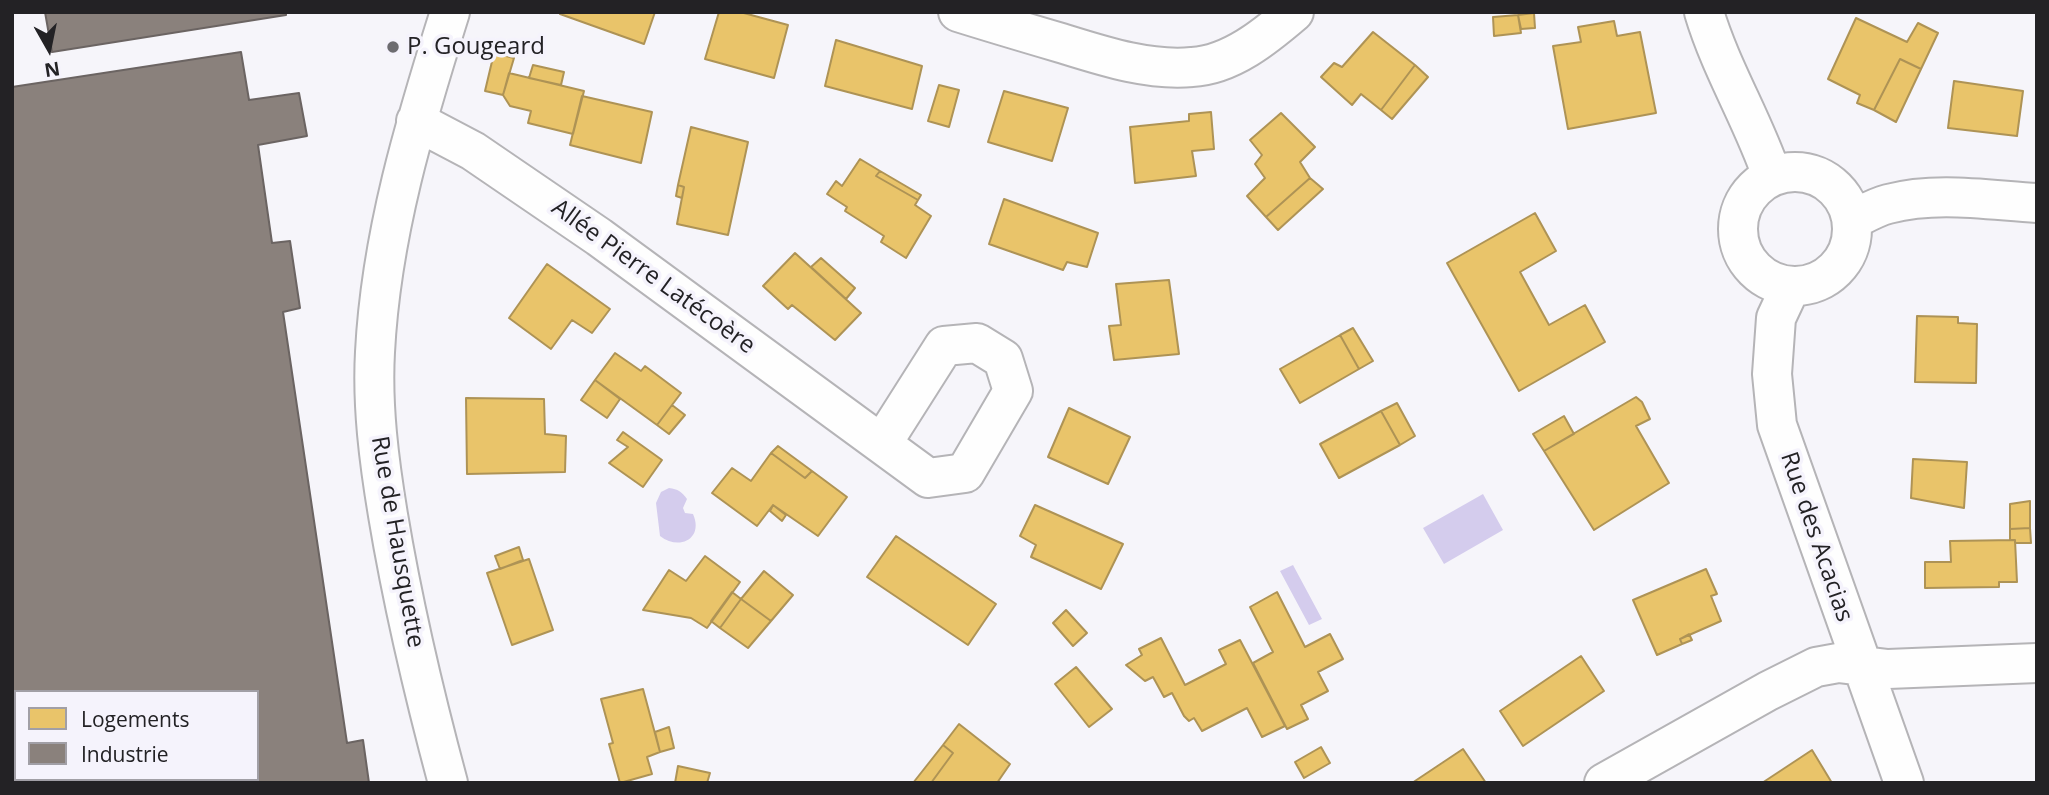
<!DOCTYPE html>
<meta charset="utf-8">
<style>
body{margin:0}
#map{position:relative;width:2049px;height:795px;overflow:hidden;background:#f6f5fa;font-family:"Open Sans",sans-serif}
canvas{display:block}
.frame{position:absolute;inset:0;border:14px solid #232225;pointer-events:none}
.legend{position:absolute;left:14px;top:690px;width:245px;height:91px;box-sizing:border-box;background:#f5f3fc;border:2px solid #a19fa6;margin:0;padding:9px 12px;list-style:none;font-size:21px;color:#232225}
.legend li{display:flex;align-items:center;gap:14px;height:35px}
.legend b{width:35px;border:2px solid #a19fa6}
.north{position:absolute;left:14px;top:14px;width:70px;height:70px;-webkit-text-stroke:5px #f5f3fc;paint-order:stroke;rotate:171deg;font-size:19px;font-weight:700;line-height:28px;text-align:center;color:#232225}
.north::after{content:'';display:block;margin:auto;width:24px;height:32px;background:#232225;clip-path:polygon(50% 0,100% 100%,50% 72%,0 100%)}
</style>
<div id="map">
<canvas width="2049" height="795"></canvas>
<div class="frame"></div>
<ul class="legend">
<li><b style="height:19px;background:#e9c46a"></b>Logements</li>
<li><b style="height:19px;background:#8a817c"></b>Industrie</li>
</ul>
<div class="north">N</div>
</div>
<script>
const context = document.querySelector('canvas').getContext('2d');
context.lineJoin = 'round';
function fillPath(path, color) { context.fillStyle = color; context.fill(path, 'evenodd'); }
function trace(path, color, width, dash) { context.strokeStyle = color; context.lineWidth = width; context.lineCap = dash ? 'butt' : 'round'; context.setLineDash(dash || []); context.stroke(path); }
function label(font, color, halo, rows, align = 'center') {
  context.font = font + ' "Open Sans",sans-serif'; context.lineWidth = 7; context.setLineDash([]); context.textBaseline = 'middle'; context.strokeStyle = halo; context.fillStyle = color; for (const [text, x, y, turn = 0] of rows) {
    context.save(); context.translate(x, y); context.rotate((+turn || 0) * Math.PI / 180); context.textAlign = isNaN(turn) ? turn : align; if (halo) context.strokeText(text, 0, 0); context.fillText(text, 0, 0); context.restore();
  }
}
fillPath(new Path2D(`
 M669 488C678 489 682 492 687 499L683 508 685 513 693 514C704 539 679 551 660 536L656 503 661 492Z
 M1483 494 1503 530 1444 564 1423 528Z
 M1293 565 1322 619 1309 625 1280 571Z`), '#d4cced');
const homes = new Path2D(`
 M561 12H655L644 44 560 14Z
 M719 12H740L788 25 774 78 705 59Z
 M1534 13 1535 28 1521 29 1518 15Z
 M1518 15 1521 33 1494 36 1493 17Z
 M1856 18 1907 42 1918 23 1938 33 1921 69 1900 59 1874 110 1857 103 1860 95 1828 79Z
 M1614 21 1617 36 1640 32 1656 113 1568 129 1553 46 1581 42 1578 27Z
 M1373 32 1415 65 1381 110 1361 94 1352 105 1321 77 1334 63 1342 67Z
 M836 40 922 66 912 109 825 86Z
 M494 53 514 58 503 95 485 91Z
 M1900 59 1921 69 1896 122 1874 110Z
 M533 65 564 72 561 85 529 78Z
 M1415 65 1428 77 1392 119 1381 110Z
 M509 73 584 91 573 134 528 123 531 111 510 106 503 95Z
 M1954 81 2023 91 2017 136 1948 128Z
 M939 85 959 90 949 127 928 121Z
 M1004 91 1068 108 1052 161 988 142Z
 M582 96 652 112 641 163 570 145Z
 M1211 112 1214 149 1192 151 1196 176 1135 183 1130 127 1189 121V114Z
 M1281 113 1315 147 1300 162 1310 178 1266 217 1247 196 1265 178 1255 164 1262 155 1250 140Z
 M691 127 748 142 728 235 677 224 684 187 678 185Z
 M860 159 880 171 876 176 918 200 915 205 931 216 906 258 881 242 884 236 845 211 847 207 827 194 836 181 842 186Z
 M880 171 921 195 918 200 876 176Z
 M1310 178 1323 189 1278 230 1266 217Z
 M678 185 684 187 682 198 676 196Z
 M1004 199 1098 233 1087 267 1067 262 1063 270 989 244Z
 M1535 213 1556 251 1520 272 1549 325 1585 305 1605 342 1519 391 1447 263Z
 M795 253 861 313 835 340 792 305 788 309 763 286Z
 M821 258 855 288 846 299 811 267Z
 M547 264 610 309 592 333 572 320 551 349 509 318Z
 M1169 280 1179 354 1114 360 1109 326 1121 325 1116 284Z
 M1917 316 1958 317V323L1977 324 1976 383 1915 382Z
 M1353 328 1373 361 1359 369 1340 335Z
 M1340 335 1359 369 1300 403 1280 369Z
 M615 353 641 371 645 366 681 393 657 425 595 380Z
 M595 380 620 399 607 418 581 400Z
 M1636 397 1642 402 1650 419 1636 426 1669 483 1594 530 1544 451Z
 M466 398 544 399 545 434 566 436 565 472 467 474Z
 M1397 403 1415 436 1400 445 1381 411Z
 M672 405 685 415 669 434 657 425Z
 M1069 408 1130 437 1108 484 1048 457Z
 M1381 411 1400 445 1339 478 1320 444Z
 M1564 416 1574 434 1544 451 1533 434Z
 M623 432 662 460 643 487 609 463 628 447 617 440Z
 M778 446 812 471 805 478 771 453Z
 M771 453 805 478 812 471 847 497 818 536 773 505 757 526 712 493 732 468 751 481Z
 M1913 459 1967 462 1964 508 1911 498Z
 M2030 501V528L2010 529V504Z
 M773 505 786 515 782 521 770 511Z
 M1035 505 1123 544 1101 589 1031 557 1036 545 1020 536Z
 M2030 528 2031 543H2015V540H2010V529Z
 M896 536 996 604 968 645 867 577Z
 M2015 540 2017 582H1999V587L1925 588V562H1951L1950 541Z
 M519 547 523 560 500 569 495 556Z
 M705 556 740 582 707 628 691 618 643 610 669 570 686 581Z
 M529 559 553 630 512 645 487 573Z
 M1706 569 1717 594 1711 596 1721 621 1680 639 1682 644 1657 655 1633 600Z
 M764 571 793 595 771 621 741 599Z
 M732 592 741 599 720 628 711 621Z
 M1277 592 1305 647 1330 634 1343 659 1318 672 1328 691 1301 705 1308 719 1287 729 1253 663 1273 652 1250 607Z
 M741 599 771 621 748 648 720 628Z
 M1066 610 1087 633 1073 646 1053 623Z
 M1689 634 1692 640 1682 644 1680 639Z
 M1161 638 1185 685 1226 664 1219 650 1240 640 1285 726 1262 737 1247 708 1202 731 1194 718 1189 721 1184 716 1172 693 1164 697 1153 677 1145 681 1126 665 1142 655 1139 649Z
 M1581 656 1604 691 1523 746 1500 711Z
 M1076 667 1112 709 1089 727 1055 684Z
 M643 689 660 752 647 757 652 774 620 783 609 744 613 743 601 699Z
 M959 724 1010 764 997 783H931L953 753 943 745Z
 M669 727 674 748 660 752 655 732Z
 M943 745 953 753 931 783H913Z
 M1321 747 1330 763 1304 778 1295 762Z
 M1463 749 1486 783H1412Z
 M1812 750 1832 783H1762Z
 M678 766 710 773 707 783H675Z`);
fillPath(homes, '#e9c46a');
trace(homes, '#ae9355', 2);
const industry = new Path2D(`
 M45 12H286V15L52 52Z
 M241 52 249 100 299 93 307 136 258 145 272 243 290 241 300 308 283 312 347 743 363 740 369 783H12V87ZM16 692H257V779H16Z`);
fillPath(industry, '#8a817c');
trace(industry, '#6b6462', 2);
const minor = new Path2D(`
 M958 12C993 23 1027 33 1061 43 1103 56 1148 71 1192 67 1231 65 1266 36 1294 12
 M1704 12C1721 69 1753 120 1772 176
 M416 121 473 151 599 237 928 478 965 473 1013 391 1003 359 977 343 944 346 883 442
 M1738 229a57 57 0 1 1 114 0a57 57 0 1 1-114 0Z
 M1852 220C1864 214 1876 207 1888 204 1936 191 1988 200 2037 203
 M1791 286 1776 318 1772 374 1777 425 1904 783
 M448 783C424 694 403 605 388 515 379 461 372 406 375 352 381 235 415 123 450 12
 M1604 783 1768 691 1816 667 1838 663 1888 669 2037 663`);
trace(minor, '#b5b4b7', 42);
trace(minor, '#fefefe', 38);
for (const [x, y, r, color] of [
 [393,47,7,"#6d6c70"]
]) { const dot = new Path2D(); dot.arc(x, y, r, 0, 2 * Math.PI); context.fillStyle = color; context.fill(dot); trace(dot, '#f5f3fc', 2.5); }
label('24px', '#232225', '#f5f3fc', [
 ["P. Gougeard",407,47]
], 'left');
label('24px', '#232225', '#f5f3fc', [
 ["Allée Pierre Latécoère",653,277,36],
 ["Rue des Acacias",1816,537,71],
 ["Rue de Hausquette",397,542,80]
]);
</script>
